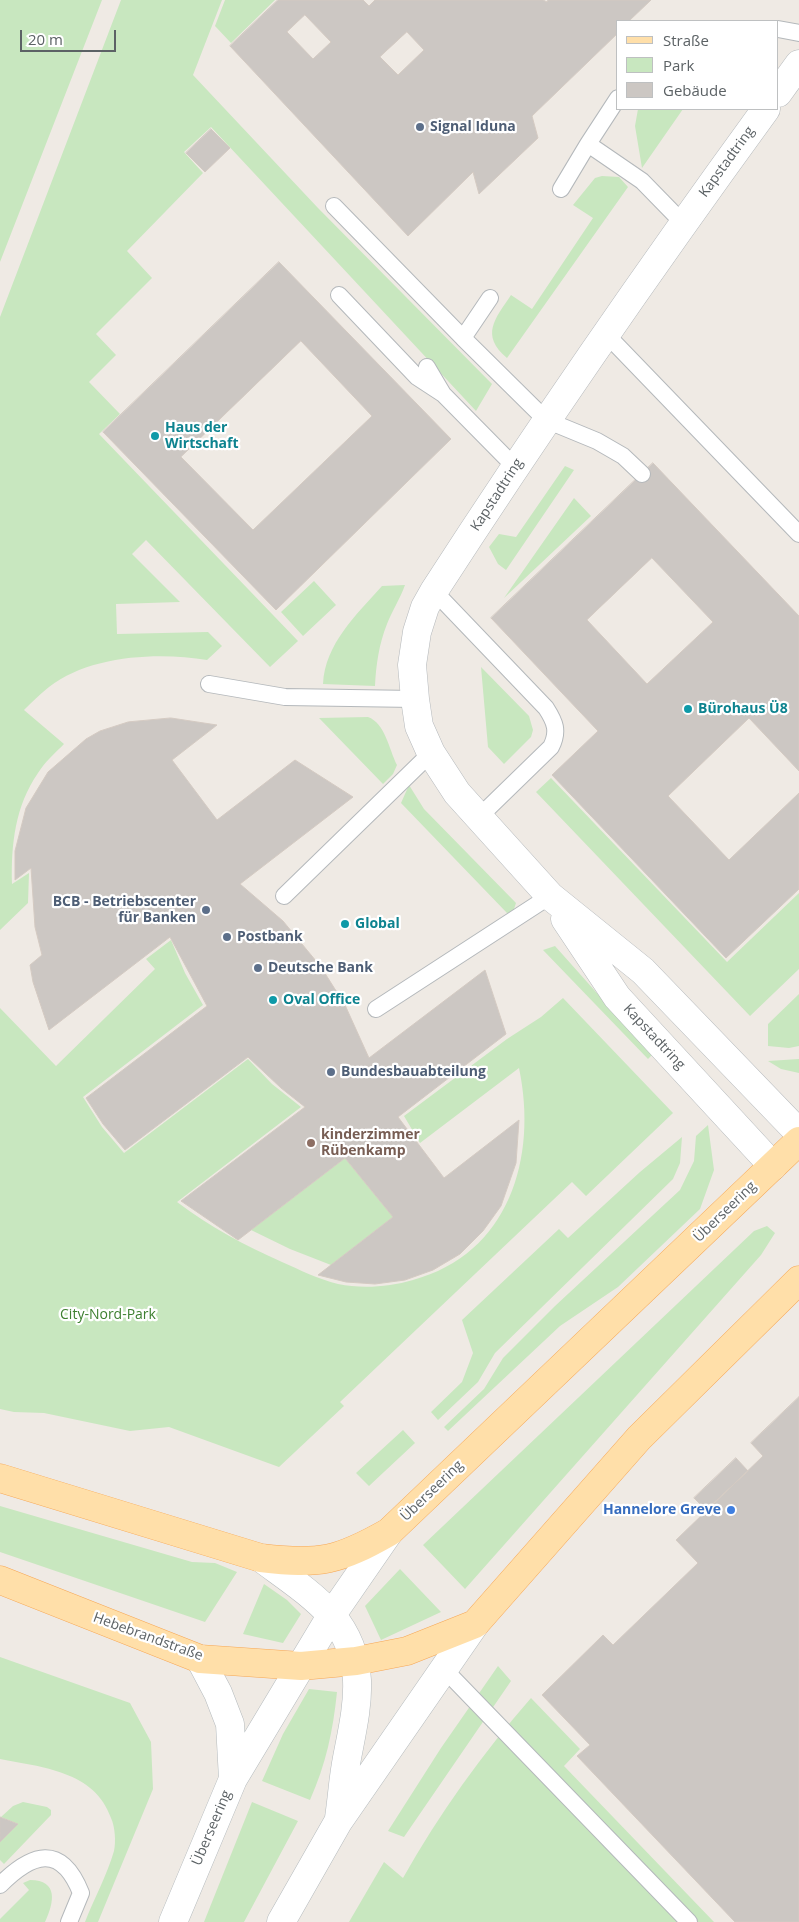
<!DOCTYPE html>
<meta charset="utf-8">
<style>
body{margin:0}
#map{position:relative;width:799px;height:1922px;overflow:hidden;background:#efeae4;font-family:"Open Sans",sans-serif}
canvas{display:block}
.legend{position:absolute;left:616px;top:20px;width:162px;height:90px;box-sizing:border-box;background:#fff;border:1px solid #bec0c1;margin:0;padding:6px 9px;list-style:none;font-size:15px;color:#5c6265}
.legend li{display:flex;align-items:center;gap:10px;height:25px}
.legend b{width:25px;border:1px solid #bec0c1}
.scale{position:absolute;left:20px;top:30px;width:96px;height:22px;box-sizing:border-box;border:2px solid #5c6265;border-top:0;padding-left:6px;font-size:15px;line-height:18px;white-space:nowrap;color:#5c6265;-webkit-text-stroke:4px #fff;paint-order:stroke}
</style>
<div id="map">
<canvas width="799" height="1922"></canvas>
<ul class="legend">
<li><b style="height:6px;background:#ffdfa9"></b>Straße</li>
<li><b style="height:14px;background:#c8e7bf"></b>Park</li>
<li><b style="height:14px;background:#ccc7c3"></b>Gebäude</li>
</ul>
<div class="scale">20 m</div>
</div>
<script>
const context = document.querySelector('canvas').getContext('2d');
context.lineJoin = 'round';
function fillPath(path, color) { context.fillStyle = color; context.fill(path, 'evenodd'); }
function trace(path, color, width, dash) { context.strokeStyle = color; context.lineWidth = width; context.lineCap = dash ? 'butt' : 'round'; context.setLineDash(dash || []); context.stroke(path); }
function label(font, color, halo, rows, align = 'center') {
  context.font = font + ' "Open Sans",sans-serif'; context.lineWidth = 4.5; context.setLineDash([]); context.textBaseline = 'middle'; context.strokeStyle = halo; context.fillStyle = color; for (const [text, x, y, turn = 0] of rows) {
    context.save(); context.translate(x, y); context.rotate((+turn || 0) * Math.PI / 180); context.textAlign = isNaN(turn) ? turn : align; if (halo) context.strokeText(text, 0, 0); context.fillText(text, 0, 0); context.restore();
  }
}
fillPath(new Path2D(`
 M0 0H102L0 262Z
 M121 0H222L193 75 318 208 492 384 476 411 211 127 184 152 203 173 127 251 152 278 96 334 116 355 89 382 120 414 99 434 298 641 270 667 146 540 132 554 180 602 116 604 117 634 208 632 222 646 207 660C159 652 90 655 49 687 40 694 32 702 24 710L64 744C55 753 45 762 38 773 15 806 11 845 12 884L29 873 28 903 0 930V317Z
 M225 0H275L231 43 215 26Z
 M638 109H683L642 168 635 126Z
 M602 176 619 177 628 187 507 358C480 335 495 319 511 295L532 309 593 218 573 205 595 178Z
 M565 466 574 470 506 570 498 564 489 547 499 534 516 537Z
 M574 498 591 516 504 598Z
 M314 581 336 605 303 636 281 612Z
 M405 585C400 599 392 611 387 624 379 644 376 665 375 686L323 684C325 644 356 615 382 586Z
 M481 667 529 716 533 730 531 737 504 764 488 747Z
 M368 717C385 723 389 749 397 765L393 774 383 784 319 718Z
 M551 778 727 962 799 893V969L750 1016 536 792Z
 M409 785 424 809 516 903 513 912 507 913 401 803Z
 M171 940 185 973 203 1005 83 1097 102 1127 124 1153 248 1059 272 1084 301 1107 177 1202C210 1227 244 1245 282 1262 300 1270 318 1279 338 1284 362 1289 389 1287 413 1280 509 1254 538 1158 519 1068L420 1143 404 1116 507 1039 541 1017 563 998 673 1113 586 1196 572 1182 340 1402 344 1406 279 1467 169 1427 130 1431 44 1413 14 1412 0 1409V1008L56 1066 155 969 146 959Z
 M555 946 652 1055 648 1059 543 950Z
 M799 994V1046L789 1048 768 1046V1024Z
 M799 1059V1073L781 1069 768 1061Z
 M708 1125 714 1170 700 1209 618 1287 560 1326 448 1431 444 1427 484 1389 503 1358 555 1306 680 1190 694 1161 696 1136Z
 M682 1137 680 1163 673 1179 495 1353 478 1382 438 1420 431 1412 462 1382 473 1353 462 1320 559 1229 568 1238 640 1172Z
 M345 1158 393 1217 331 1265 290 1249 251 1230Z
 M767 1226 775 1233 761 1255 465 1589 423 1545 754 1231Z
 M403 1430 415 1443 369 1486 356 1473Z
 M0 1506 192 1562 215 1563 237 1572 205 1622 0 1552Z
 M400 1569 441 1612 381 1640 365 1606Z
 M264 1584 287 1600 301 1614 283 1643 243 1634Z
 M0 1657 130 1703 151 1742 153 1789 98 1922H85C94 1899 107 1875 114 1851 116 1841 115 1827 111 1818 95 1771 41 1767 0 1759Z
 M498 1666 511 1681 404 1837 388 1831 441 1748Z
 M309 1689 337 1692C333 1731 326 1764 310 1800L262 1781 283 1734Z
 M531 1698 580 1749 564 1766 714 1922H349L384 1862 403 1878C439 1814 482 1754 531 1698Z
 M23 1802 47 1807 51 1810V1815L4 1864 0 1860V1842L18 1824 1 1817 13 1806Z
 M252 1802 298 1821 244 1922H204Z
 M30 1880C59 1880 54 1903 45 1922H0V1919L29 1890 23 1883Z`), '#c8e7bf');
const building = new Path2D(`
 M278 0H363L369 6 375 0H543L547 2 548 0H651L629 21H618V33L532 116 538 138 479 194 473 172 408 236 230 46ZM305 15 331 42 313 59 287 32ZM407 32 424 50 398 75 380 57Z
 M211 129 230 148 205 172 186 153Z
 M279 262 451 439 276 610 103 432ZM301 341 372 416 253 530 181 457Z
 M653 463 799 616V771L749 718 668 796 729 860 799 793V889L726 958 552 775 598 731 491 618ZM652 558 713 622 647 684 587 620Z
 M171 718 217 725 172 760 217 820 295 760 353 797 240 884 283 921 321 967 345 1005 369 1058 485 970 506 1034 398 1117 444 1178 519 1120 516 1163 501 1206 483 1231 460 1254 433 1270 405 1280 375 1284 346 1282 318 1275 393 1217 345 1158 238 1240 181 1201 305 1107 281 1088 248 1057 125 1150 103 1124 86 1098 207 1006 170 937 49 1030 33 982 30 965 42 955 35 927 31 868 15 880V851L26 808 48 772 86 739 100 731 128 722Z
 M799 1397V1922H735L577 1756 590 1745 542 1695 603 1635 613 1645 698 1563 676 1540 763 1456 751 1443Z
 M736 1458 748 1471 706 1510 694 1498Z
 M0 1817 18 1824 0 1842Z`);
fillPath(building, '#ccc7c3');
trace(building, '#d4cac2', 1);
const lane = new Path2D(`
 M778 29 799 33
 M588 144 618 98
 M561 189 588 144 642 181 683 223
 M334 206 463 338
 M339 295 417 377 443 394
 M490 298 463 338 546 420 597 441 623 456 642 474
 M606 334 799 534
 M427 367 443 394 515 467
 M434 591 546 708C555 722 559 731 551 747L478 818
 M209 684 285 697 415 699
 M284 896 431 753
 M376 1009 550 896
 M444 1669 689 1922
 M0 1885C32 1853 61 1843 81 1893L69 1922`);
const street = new Path2D(`
 M778 93 799 64
 M766 109C651 267 540 427 434 591L425 607 417 632 412 665 415 699 419 726 431 753 457 793 550 896 643 971 799 1133
 M565 919 617 997 773 1166`);
const secondary = new Path2D(`
 M261 1558C285 1576 313 1594 332 1616 369 1661 357 1706 347 1758 343 1778 342 1798 339 1818
 M200 1659 218 1693 230 1724 233 1779
 M173 1922 233 1779 331 1616 389 1532
 M281 1922 338 1822 475 1624`);
const primary = new Path2D(`
 M0 1478 261 1558C320 1565 338 1561 389 1532L799 1141
 M0 1580 200 1659 301 1666 356 1661 407 1651 475 1624 639 1438 799 1280`);
trace(lane, '#b4b8bb', 18);
trace(street, '#b4b8bb', 29);
trace(secondary, '#b3b9bc', 29);
trace(primary, '#f6a756', 29);
trace(lane, '#fff', 16);
trace(street, '#fff', 28);
trace(secondary, '#fff', 28);
trace(primary, '#ffdfa9', 28);
for (const [x, y, r, color] of [
 [420,127,5,"#5c6f8a"],
 [155,436,5,"#0f9aa8"],
 [688,709,5,"#0f9aa8"],
 [206,910,5,"#5c6f8a"],
 [345,924,5,"#0f9aa8"],
 [227,937,5,"#5c6f8a"],
 [258,968,5,"#5c6f8a"],
 [273,1000,5,"#0f9aa8"],
 [331,1072,5,"#5c6f8a"],
 [311,1143,5,"#8d6e63"],
 [731,1510,5,"#3f7fe0"]
]) { const dot = new Path2D(); dot.arc(x, y, r, 0, 2 * Math.PI); context.fillStyle = color; context.fill(dot); trace(dot, '#fff', 2); }
label('bold 14px', '#4e5e75', '#fff', [
 ["Signal Iduna",430,127],
 ["BCB - Betriebscenter",196,902,"right"],
 ["für Banken",196,918,"right"],
 ["Postbank",237,937],
 ["Deutsche Bank",268,968],
 ["Bundesbauabteilung",341,1072]
], 'left');
label('14px', '#5c6265', '#fff', [
 ["Kapstadtring",727,162,-54],
 ["Kapstadtring",497,495,-57],
 ["Kapstadtring",654,1037,47],
 ["Überseering",725,1212,-44],
 ["Überseering",432,1491,-44],
 ["Hebebrandstraße",148,1637,20],
 ["Überseering",212,1828,-67]
]);
label('bold 14px', '#0d838f', '#fff', [
 ["Haus der",165,428],
 ["Wirtschaft",165,444],
 ["Bürohaus Ü8",698,709],
 ["Global",355,924],
 ["Oval Office",283,1000]
], 'left');
label('bold 14px', '#785e54', '#fff', [
 ["kinderzimmer",321,1135],
 ["Rübenkamp",321,1151]
], 'left');
label('14px', '#3e8030', '#fff', [
 ["City-Nord-Park",108,1315]
]);
label('bold 14px', '#366cbe', '#fff', [
 ["Hannelore Greve",721,1510]
], 'right');
</script>
